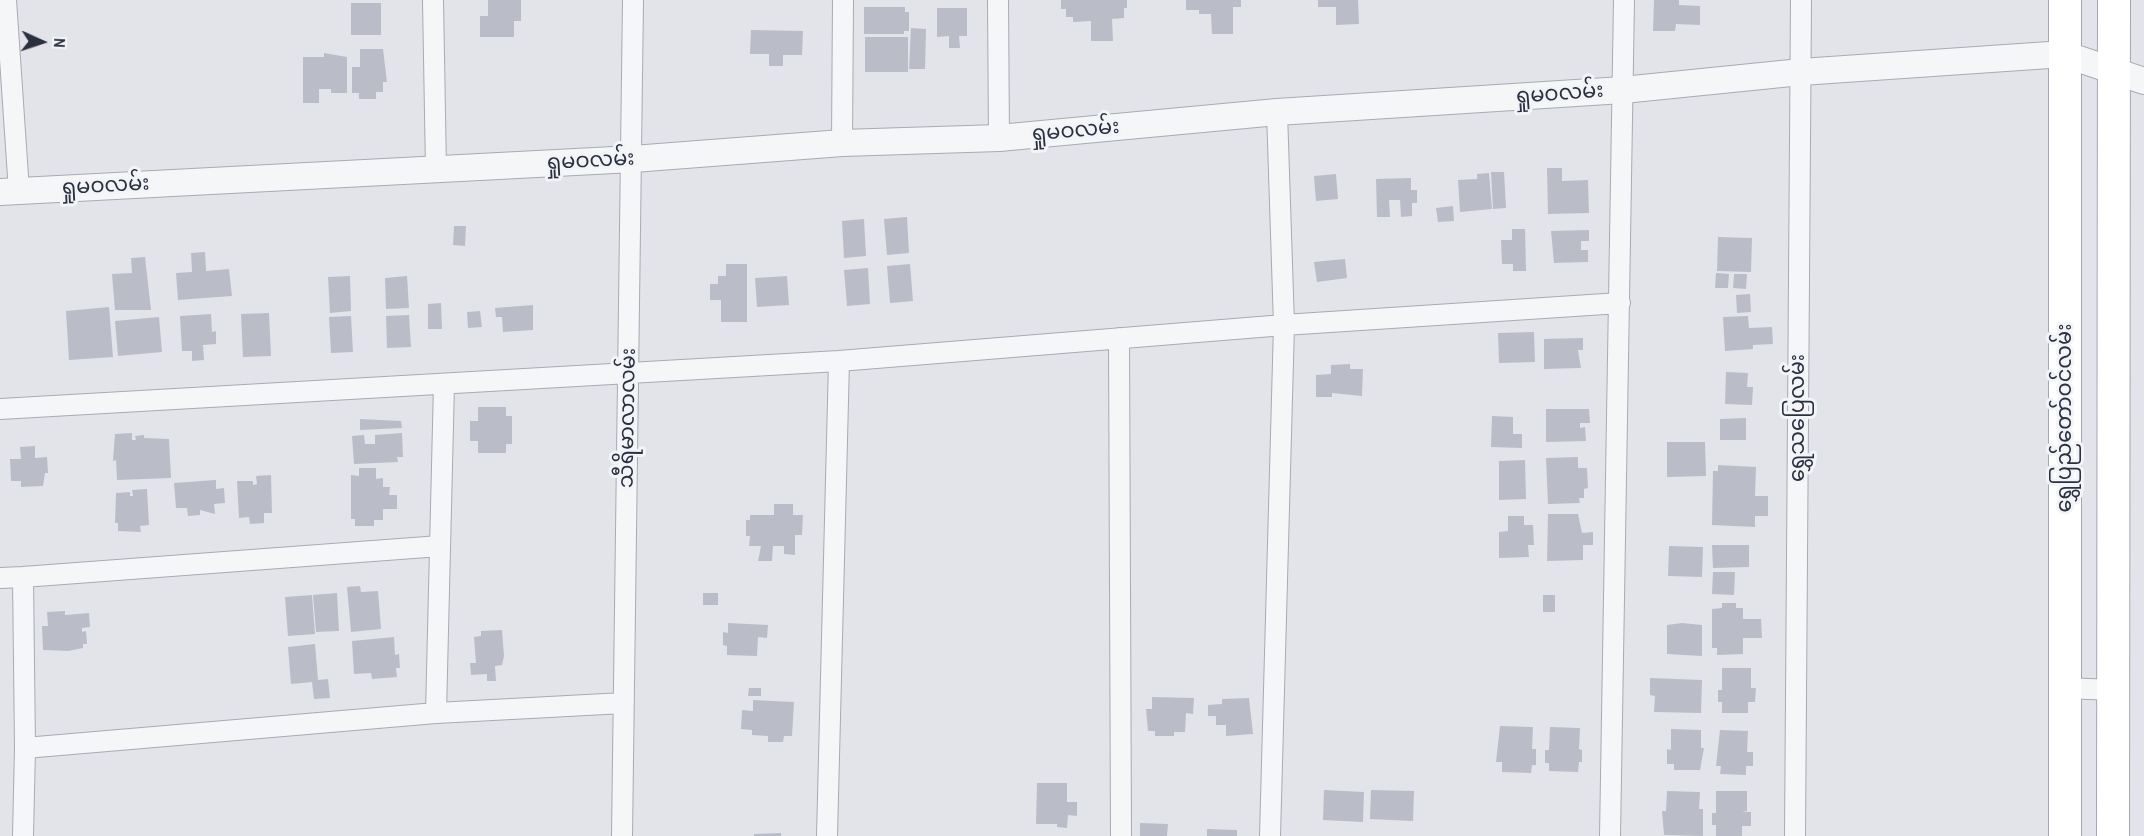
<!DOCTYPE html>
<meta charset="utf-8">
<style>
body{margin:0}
#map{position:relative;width:2144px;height:836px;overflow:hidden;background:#e3e4ea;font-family:"Archivo Narrow",sans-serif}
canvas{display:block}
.north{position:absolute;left:12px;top:12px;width:60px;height:60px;-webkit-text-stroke:4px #f2f4f7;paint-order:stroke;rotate:93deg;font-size:16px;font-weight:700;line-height:24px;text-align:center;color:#2b3041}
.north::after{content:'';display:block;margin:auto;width:21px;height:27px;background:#2b3041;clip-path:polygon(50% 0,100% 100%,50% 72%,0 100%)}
</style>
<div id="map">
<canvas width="2144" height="836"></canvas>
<div class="north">N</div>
</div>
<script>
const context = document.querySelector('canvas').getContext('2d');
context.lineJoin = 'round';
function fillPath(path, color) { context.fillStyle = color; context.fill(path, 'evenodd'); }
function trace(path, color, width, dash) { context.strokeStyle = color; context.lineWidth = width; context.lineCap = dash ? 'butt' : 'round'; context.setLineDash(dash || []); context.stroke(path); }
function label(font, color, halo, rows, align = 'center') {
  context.font = font + ' "Archivo Narrow","Noto Sans Myanmar",sans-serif'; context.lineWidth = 6; context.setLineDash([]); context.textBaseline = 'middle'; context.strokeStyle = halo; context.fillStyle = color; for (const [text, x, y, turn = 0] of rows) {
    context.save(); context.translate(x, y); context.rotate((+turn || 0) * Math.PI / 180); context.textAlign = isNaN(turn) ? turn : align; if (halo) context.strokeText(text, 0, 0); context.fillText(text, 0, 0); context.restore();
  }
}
fillPath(new Path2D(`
 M488 0H521V21H514V37H480V16H488Z
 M1061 0H1127V8H1124V18L1112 19 1113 41H1091V21L1073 22V17H1066V9H1061Z
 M1186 0H1241V7H1233V34H1212L1211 14H1199V10H1186Z
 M1318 0H1358L1359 24 1336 25V7H1318Z
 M1654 0H1679V5L1700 6V25L1676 24 1675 31H1653Z
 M351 3H381V35H351Z
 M864 7H905V12H909V31H904V34H864Z
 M937 8H967V36H959L960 48H949V36L937 37Z
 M911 28 926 29 925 69H909Z
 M751 30 803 31 802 55H783V66H769V54H750Z
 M865 37H908V72H865Z
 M360 49H383L387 82H383V92H376V99H359V93H352V67H360Z
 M324 53 347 57V93H331V89H319V103H303V57H324Z
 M1547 168H1562V181L1588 180 1589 213 1548 214Z
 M1491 172H1504L1506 208 1493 209Z
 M1489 173 1492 209 1460 212 1458 180 1477 179V174Z
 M1336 174 1338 199 1316 201 1314 176Z
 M1411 178V190H1417V203H1412V216L1401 217 1400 200H1389L1390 217H1377L1376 179Z
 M1453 206 1454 221 1438 222 1436 208Z
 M907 217 909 253 887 255 884 219Z
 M864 219 866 256 844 258 842 221Z
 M454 226H466L465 246 453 245Z
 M1512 229H1525L1526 271H1513V264H1502L1501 240H1512Z
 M1589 230V241H1581V250H1588V262L1554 263 1551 231Z
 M1718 237 1752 238 1751 272 1717 271Z
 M205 252 206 271 229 269 232 296 178 300 176 273 192 272 191 253Z
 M145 257 151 310H115L112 274 132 273 131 258Z
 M1345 259 1347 278 1317 282 1314 262Z
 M726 264H747V322H721V300H710V284H718V276H726Z
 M910 264 913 301 890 303 887 266Z
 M868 268 870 304 847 306 844 270Z
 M1716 273 1729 274 1728 288H1715Z
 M1734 274H1747L1746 289 1733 288Z
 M350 276 351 311 330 313 328 277Z
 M407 276 409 308 386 309 385 278Z
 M787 276 789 305 757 307 755 278Z
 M1750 294 1751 312 1737 313 1736 295Z
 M441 303 442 329H428V304Z
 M533 305V330L503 332 502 317H496L495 308Z
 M109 307 113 357 69 360 66 311Z
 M480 311 482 327 468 328 467 312Z
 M269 313 271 356 243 357 241 314Z
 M211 314 212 332 216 331V344L203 345 204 360 192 361V351H182L180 316Z
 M409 315 411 347 387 348 386 316Z
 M351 316 353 352 331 353 329 317Z
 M1748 316 1749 328 1772 327 1773 344 1753 345V349L1725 351 1723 317Z
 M159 317 162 352 118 356 115 321Z
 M1534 332 1535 362 1499 363 1498 333Z
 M1583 338V350H1578L1581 368 1544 369V339Z
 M1350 364V369H1363L1362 396 1332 393V397H1316V375L1331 374V365Z
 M1726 372 1748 373 1747 387H1753L1752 405 1725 404Z
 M478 407H506V416H512V444H506V453H478V441H470V421H478Z
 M1546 409H1589L1590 423H1580V428L1585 427 1586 441 1546 442Z
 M1492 416 1513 417V434H1522V448L1491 447Z
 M1746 418V440H1720V419Z
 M360 419 401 421 402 428 360 430Z
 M132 433V440H136L135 436 144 435V438L169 439 171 478 117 480 116 460 113 461 115 434Z
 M402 433 403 457H397L398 462 354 464 352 436 364 435 365 444H375V435Z
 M1667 442H1705L1706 476 1667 477Z
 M35 446V458L47 457 48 473H45L43 486 21 487V481H11L10 459H21L20 447Z
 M1578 457V468H1587L1588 488 1584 489V498H1579L1580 503 1548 504 1546 458Z
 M1525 460 1526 499 1499 500V461Z
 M1718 465 1756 467 1755 496H1768V516H1755V527L1712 525 1713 471H1718Z
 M359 468H376V479L383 478V487H390L389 495H397V509H383V520H374V526H355V519H351V475L359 476Z
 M271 475 272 513H264V523L250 524 249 517 239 518 237 481H253V485L257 484 256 476Z
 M216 480V489L224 488 225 503 214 504 215 514 200 510V515L188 516 187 508H176L174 483Z
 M147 489 149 525 140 526 141 532 118 531V523H115L116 493 130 492V496H133L132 490Z
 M774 504H793V515H803L802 535H795V555L784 554V546H773L772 561H758L761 546H749L750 536H746V520H750V515H774Z
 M1548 514H1578L1582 533 1593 532V545H1583V560L1547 561Z
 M1508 516H1524V525H1533L1534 545H1528L1529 557 1499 558V532L1508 531Z
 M1712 545H1749V567L1713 568Z
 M1669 546 1703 547 1702 577 1668 576Z
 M1713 572H1735L1734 595 1712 594Z
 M360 586 361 592 378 591 381 629 351 632 347 587Z
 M337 593 339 631 316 632 313 595Z
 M703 593H718V605H703Z
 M312 595 315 634 288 636 285 597Z
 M1543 595H1555V612H1543Z
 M1722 603H1736V608H1743V619H1761L1762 638H1743V654L1717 655V648H1712V609L1722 608Z
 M65 611V615L89 613 90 627 82 628V632L86 631 87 644H83V648L68 651 43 650 42 626H48L47 612Z
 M728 623 768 625 767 638 758 637 757 656 727 655V646L723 645V632L728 633Z
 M1682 623 1702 625V656L1667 654V625Z
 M502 630 504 656 502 665 495 666 496 681H487V674L471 675 470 663H476L474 637 481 636V631Z
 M394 637 395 655 399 654 400 668H396L397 677 372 679 371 673 354 674 352 641Z
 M315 644 318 680 328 679 330 698 314 699 312 682 291 684 288 647Z
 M1722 668H1751V688H1756L1755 702H1748V713H1722V702H1718V690H1722Z
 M1650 678 1702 680 1701 713 1654 712 1655 696 1650 695Z
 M749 688H761V696H748Z
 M1152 697 1194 698 1193 714 1186 713 1185 732H1174V736H1155V731H1148L1146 709H1152Z
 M1249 698 1253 734 1226 736V725H1216V716H1208V705L1222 704V699Z
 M753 700 794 702 792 736H784L783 742H768V736L752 735V730L741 729 742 710 753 711Z
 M1500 726 1533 727 1532 749H1536V765H1532L1531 773 1502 772V762H1496Z
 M1550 727 1580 728 1579 749 1582 750V762H1579L1578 772 1549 771V763H1545V750H1549Z
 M1671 729 1701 730V748H1704L1700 770H1674V764H1667V749L1671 750Z
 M1720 730 1748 731 1747 752H1753V766H1746V775L1720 774 1721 766H1716Z
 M1037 783H1067V802H1077V816L1068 815 1067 828 1057 827V824H1036Z
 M1324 790 1364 792 1363 822 1323 820Z
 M1371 790 1414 791 1413 821 1370 819Z
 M1667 791 1700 792 1699 809H1703V836L1664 835 1662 811H1666Z
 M1716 791H1747V811L1742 812H1751V826H1742V836H1716V825H1712V813H1716Z
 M1140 823 1168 824 1167 836H1140Z
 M1207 829 1237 830V836H1207Z
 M781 833V836H754V834Z`), '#babdc7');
const minor = new Path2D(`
 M6 0 19 191
 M433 0 436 170
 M998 0 999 138
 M842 143 843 0
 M1119 338 1121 836
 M0 409 839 361 1284 325 1620 303
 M0 578 23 577
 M2065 688 2113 690
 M436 713 444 384
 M25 748 23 577 440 546
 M23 836 25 748 436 713 624 703
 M622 836 633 0
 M827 836 839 361
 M1270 836 1284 325 1277 112
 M1610 836 1624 0
 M1795 836 1801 0`);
const tertiary = new Path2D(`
 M0 192 633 159 842 143 999 138 1277 112 1623 90 1801 72 2064 54 2144 81`);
const primary = new Path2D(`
 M2065 0V836
 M2113 836 2114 0`);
trace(minor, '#a8aab4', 22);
trace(tertiary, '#a8aab4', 28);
trace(primary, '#a3a7b5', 34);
trace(minor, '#f5f6f8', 20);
trace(tertiary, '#f5f6f8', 26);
trace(primary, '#fff', 32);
label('21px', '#2b3041', '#f2f4f7', [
 ["ရှုမဝလမ်း",1559,94,-4],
 ["ရှုမဝလမ်း",1075,131,-5],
 ["ရှုမဝလမ်း",590,161,-3],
 ["ရှုမဝလမ်း",105,186,-3],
 ["သီရိမာလာလမ်း",628,418,-89],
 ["ရွှေသပြေလမ်း",1798,418,-90],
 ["ရွှေပြည်တော်ဝင်လမ်း",2065,418,-90]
]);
</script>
